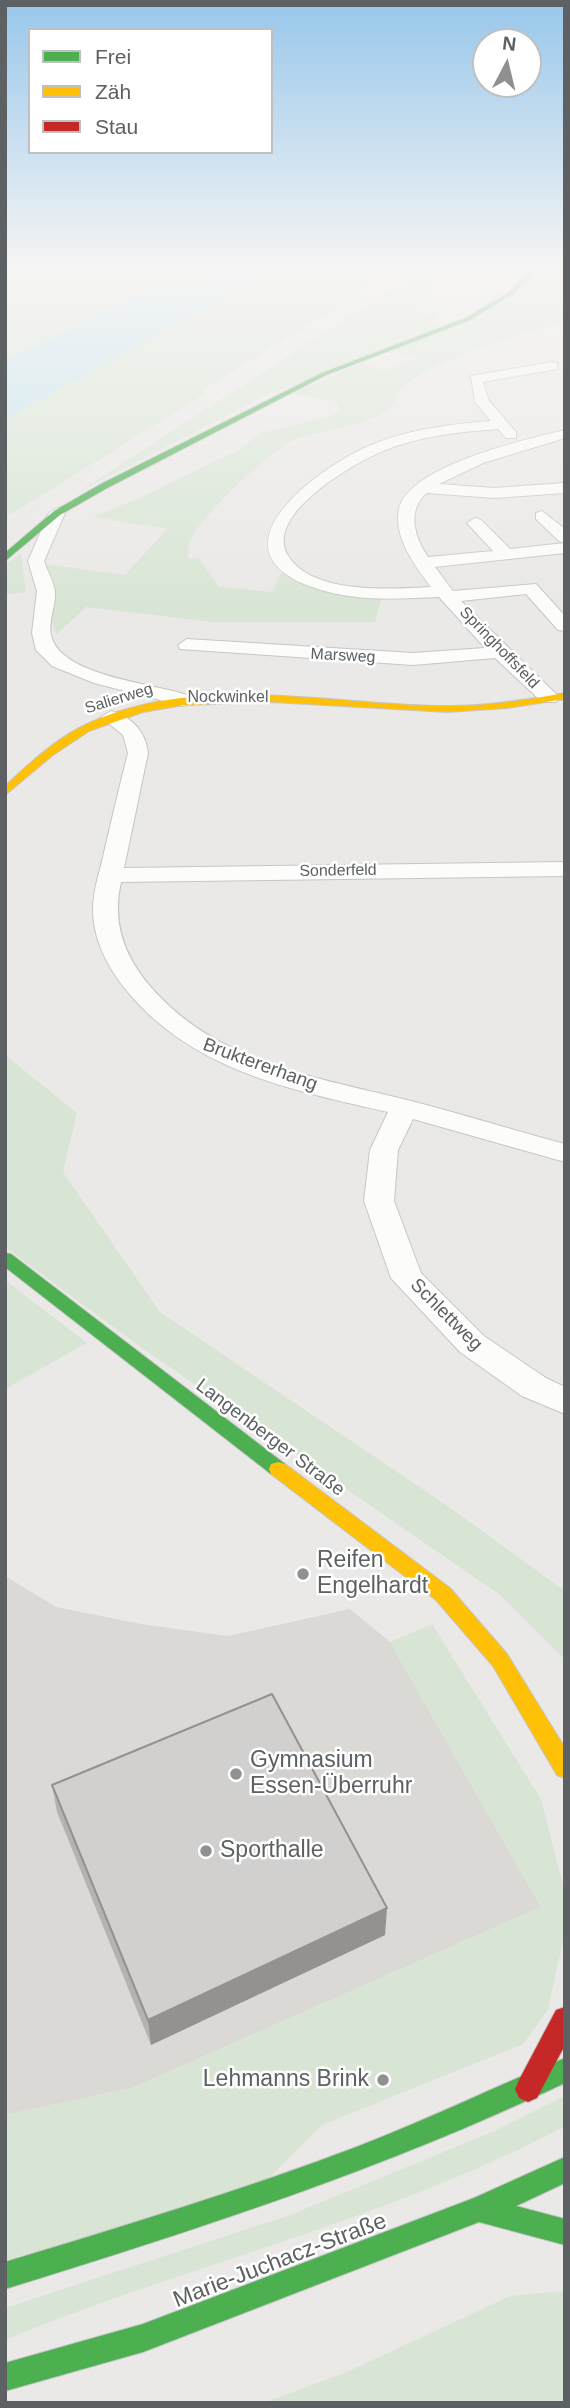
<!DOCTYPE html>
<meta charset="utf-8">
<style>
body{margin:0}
#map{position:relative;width:570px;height:2408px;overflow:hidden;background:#ebe9e7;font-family:Helvetica,sans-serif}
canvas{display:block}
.frame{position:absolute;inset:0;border:7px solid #5d6163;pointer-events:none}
.legend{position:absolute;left:28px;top:28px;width:245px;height:126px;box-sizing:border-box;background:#fff;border:2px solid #bec0c1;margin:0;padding:9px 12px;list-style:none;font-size:21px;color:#5d6163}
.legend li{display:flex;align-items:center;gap:14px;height:35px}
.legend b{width:35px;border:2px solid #bec0c1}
.north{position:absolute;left:472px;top:28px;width:70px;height:70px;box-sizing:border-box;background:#fff;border:2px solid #bec0c1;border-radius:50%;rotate:7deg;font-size:19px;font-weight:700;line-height:28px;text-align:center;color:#5d6163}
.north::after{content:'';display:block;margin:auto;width:24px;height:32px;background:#8f9191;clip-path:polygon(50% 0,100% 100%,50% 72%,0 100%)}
</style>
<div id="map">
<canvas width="570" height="2408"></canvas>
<div class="frame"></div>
<ul class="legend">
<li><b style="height:9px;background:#4caf50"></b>Frei</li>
<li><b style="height:9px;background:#ffc107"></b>Zäh</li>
<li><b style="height:9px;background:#c62828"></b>Stau</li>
</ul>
<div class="north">N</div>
</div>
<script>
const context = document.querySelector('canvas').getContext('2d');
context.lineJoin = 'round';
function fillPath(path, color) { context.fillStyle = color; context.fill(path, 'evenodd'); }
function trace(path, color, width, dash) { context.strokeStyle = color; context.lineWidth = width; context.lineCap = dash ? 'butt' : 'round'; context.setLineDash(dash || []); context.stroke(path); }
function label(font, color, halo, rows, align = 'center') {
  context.font = font + ' Helvetica,sans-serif'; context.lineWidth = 5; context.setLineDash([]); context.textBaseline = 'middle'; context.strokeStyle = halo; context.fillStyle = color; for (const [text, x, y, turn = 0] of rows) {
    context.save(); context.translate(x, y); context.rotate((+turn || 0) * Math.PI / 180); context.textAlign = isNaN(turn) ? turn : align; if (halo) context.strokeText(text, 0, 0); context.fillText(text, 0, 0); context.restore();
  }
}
fillPath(new Path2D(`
 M5 1576 56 1607 141 1624 228 1636 350 1609 390 1642 541 1907 132 2088 5 2115Z`), '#dbd9d5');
fillPath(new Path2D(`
 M5 270H398L207 387 202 396 5 518Z
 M421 270H456L443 275 423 293 445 296 413 311 440 315 428 324 450 327 265 396 78 492Z
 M533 270H565V321C514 337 451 353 407 383 396 390 397 406 381 414 354 429 322 429 294 440 270 450 208 511 194 534 189 543 188 549 189 559L199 558 219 587 272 592 281 573 323 588 382 596 375 622H212L86 607 56 635 49 610 53 577 45 564 125 575 167 529 93 517 146 495 238 450 261 433 331 416 340 411 336 401 291 394 360 364 386 370 415 359 392 350 452 327Z
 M21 553 26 592 5 595V566Z
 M5 1055 77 1113 63 1172 160 1312 452 1509 565 1591V1660L500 1595 139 1346 5 1247Z
 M5 1280 87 1343 5 1389Z
 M432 1624 541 1799 565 1893V1931L548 2010 523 2044 322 2125 255 2192 5 2260V2115L132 2088 541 1907 390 1642Z
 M565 2096V2126C389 2220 189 2264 5 2340V2308L290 2215 492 2132Z
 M565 2291V2403H263L347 2372 510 2296Z`), '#d8e5d4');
fillPath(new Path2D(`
 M185 270H278L253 284 245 285 175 276Z
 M162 284 232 293 5 419V361Z`), '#c0e3f0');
const street = new Path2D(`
 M552 362 557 363V369L483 382 489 401 516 432V438H506L498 429C459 432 419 436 383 451 354 463 261 516 289 557 314 595 392 589 431 587 415 566 393 537 399 509 408 466 527 439 565 430V438L483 463 439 484 494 488 565 483V493L494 498 427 493C406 510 415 538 428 557L493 551 467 523 475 518 481 520 510 549 565 543V553L435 567 453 591 536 584 565 616V631L558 630 526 594 461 601 556 694 559 698 556 702H542L495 658 413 665 180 649 178 645 187 639 413 653 485 648 439 597C397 599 353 602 312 587 206 549 319 467 371 445 409 429 451 424 491 421L475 402 471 376Z
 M57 508 65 513 44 561C47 571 54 581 55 592 56 606 48 621 51 635 60 677 155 683 190 696L193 700 190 704 183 706 94 683 52 666 36 650 32 633 37 591 28 561 49 513Z
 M542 511 565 529V543L559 541 536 519V513Z
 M111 711C131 716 146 732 148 753L124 868 565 862V876L121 882C112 921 123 954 149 985 216 1064 316 1077 411 1101 462 1114 513 1130 565 1144V1162L413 1119 398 1150 394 1201 421 1273 484 1336 546 1378 565 1387V1414L522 1396 460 1352 391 1278 364 1201 370 1150 388 1112C292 1090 193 1071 127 991 108 968 93 940 93 909 93 891 99 874 103 857 111 822 119 788 128 753L123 735 101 717Z`);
const fast = new Path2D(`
 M529 270H535L513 294 470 320 326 375 107 488 60 515 5 561V553L54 511 101 484 322 373 466 318 509 292Z
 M5 1253 11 1254 285 1464 287 1469 285 1474 278 1476 271 1474 5 1267Z
 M565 2058V2083C384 2169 196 2230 5 2289V2262C124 2226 243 2190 359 2146 429 2119 496 2086 565 2058Z
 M565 2157V2183L516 2206 565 2219V2245L479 2222 143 2352 5 2391V2363L143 2324 474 2198Z`);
const slow = new Path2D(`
 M565 693V699L507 708 448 712 272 702 184 705 143 712 89 731 53 755 5 795V786C29 764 52 742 81 727 194 670 329 706 449 706 488 706 526 700 565 693Z
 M278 1462 285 1464 450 1588 507 1654 565 1748V1778L557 1775 493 1666 436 1600 271 1474 269 1469 271 1464Z`);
const jam = new Path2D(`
 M565 2007V2045L537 2098 528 2102 519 2098 515 2089 519 2080 556 2010Z`);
trace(street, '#c6c6c6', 2);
trace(fast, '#c5c6c6', 2);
trace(slow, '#c5c6c6', 2);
trace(jam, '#c5c6c6', 2);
fillPath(street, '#fcfcfb');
fillPath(fast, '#4caf50');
fillPath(slow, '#ffc107');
fillPath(jam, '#c62828');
trace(new Path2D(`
 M5 529 98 465 410 270`), '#e2e1e1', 2.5, [1, 3.5]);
fillPath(new Path2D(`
 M52 1785 385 1935 151 2045 57 1812Z`), '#b5b3b2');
fillPath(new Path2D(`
 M387 1908 385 1935 151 2045 148 2020Z`), '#939291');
const building = new Path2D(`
 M272 1694 387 1908 148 2020 52 1785Z`);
fillPath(building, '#d2d0cf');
trace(building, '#939291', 2);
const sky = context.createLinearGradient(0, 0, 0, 607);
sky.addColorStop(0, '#98c7eb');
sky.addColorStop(0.44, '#f6f5f4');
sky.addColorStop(1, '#f6f5f400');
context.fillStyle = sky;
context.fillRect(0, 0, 570, 607);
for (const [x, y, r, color] of [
 [303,1574,7,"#8f9191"],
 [236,1774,7,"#8f9191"],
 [206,1851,7,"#8f9191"],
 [383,2080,7,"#8f9191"]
]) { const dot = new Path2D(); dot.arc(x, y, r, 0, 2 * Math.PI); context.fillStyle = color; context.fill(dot); trace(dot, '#fff', 2.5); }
label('16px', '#5d6163', '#fff', [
 ["Springhoffsfeld",499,648,46],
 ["Marsweg",343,656,3],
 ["Nockwinkel",228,698],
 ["Salierweg",119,699,-17],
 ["Sonderfeld",338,871,-1]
]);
label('19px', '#5d6163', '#fff', [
 ["Bruktererhang",260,1065,20],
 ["Schlettweg",446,1315,45],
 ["Langenberger Straße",270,1438,37]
]);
label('23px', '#5d6163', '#fff', [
 ["Reifen",317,1561],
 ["Engelhardt",317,1587],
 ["Gymnasium",250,1761],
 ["Essen-Überruhr",250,1787],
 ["Sporthalle",220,1851],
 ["Lehmanns Brink",369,2080,"right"]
], 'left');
label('23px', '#5d6163', '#fff', [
 ["Marie-Juchacz-Straße",280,2261,-21]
]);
</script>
